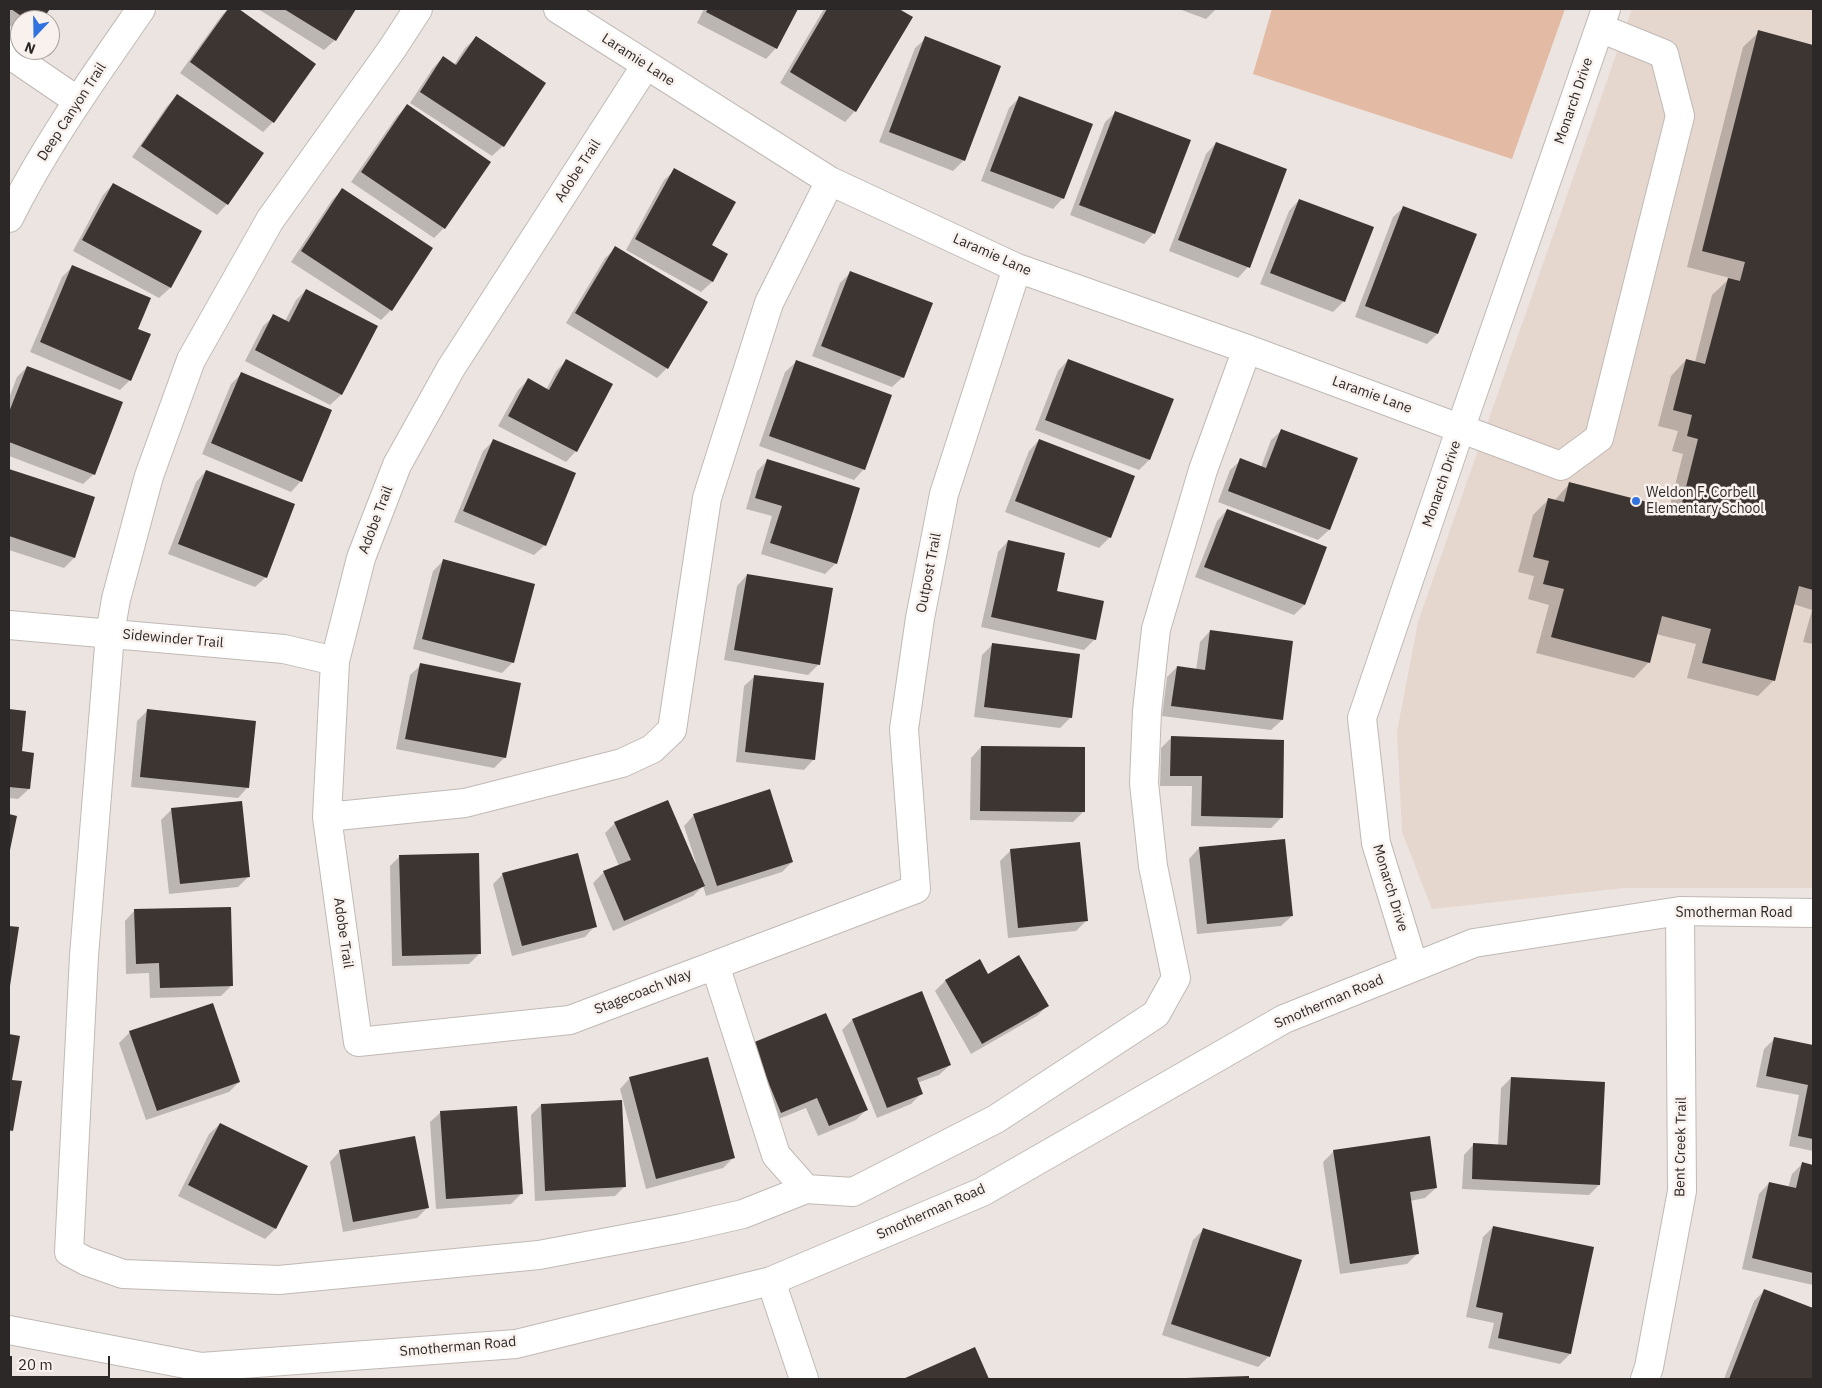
<!DOCTYPE html>
<style>
body{margin:0}
#map{position:relative;width:1822px;height:1388px;overflow:hidden;background:#ece4e0;font-family:"IBM Plex Sans",sans-serif}
canvas{display:block}
.frame{position:absolute;inset:0;border:10px solid #2b2827;pointer-events:none}
.north{position:absolute;left:10px;top:10px;width:50px;height:50px;box-sizing:border-box;background:#f9f1ed;border:1px solid #a7a19e;border-radius:50%;rotate:201deg;font-size:14px;font-weight:700;line-height:20px;text-align:center;color:#2b2827}
.north::after{content:'';display:block;margin:auto;width:18px;height:22px;background:#3272df;clip-path:polygon(50% 0,100% 100%,50% 72%,0 100%)}
.scale{position:absolute;left:10px;top:1356px;width:100px;height:22px;box-sizing:border-box;border:2px solid #2b2827;border-top:0;padding-left:6px;font-size:15px;line-height:18px;white-space:nowrap;color:#2b2827;-webkit-text-stroke:4px #f9f1ed;paint-order:stroke}
</style>
<div id="map">
<canvas width="1822" height="1388"></canvas>
<div class="frame"></div>
<div class="north">N</div>
<div class="scale">20 m</div>
</div>
<script>
const context = document.querySelector('canvas').getContext('2d');
context.lineJoin = 'round';
function fillPath(path, color) { context.fillStyle = color; context.fill(path, 'evenodd'); }
function trace(path, color, width, dash) { context.strokeStyle = color; context.lineWidth = width; context.lineCap = dash ? 'butt' : 'round'; context.setLineDash(dash || []); context.stroke(path); }
function label(font, color, halo, rows, align = 'center') {
  context.font = font + ' "IBM Plex Sans",sans-serif'; context.lineWidth = 5; context.setLineDash([]); context.textBaseline = 'middle'; context.strokeStyle = halo; context.fillStyle = color; for (const [text, x, y, turn = 0] of rows) {
    context.save(); context.translate(x, y); context.rotate((+turn || 0) * Math.PI / 180); context.textAlign = isNaN(turn) ? turn : align; if (halo) context.strokeText(text, 0, 0); context.fillText(text, 0, 0); context.restore();
  }
}
fillPath(new Path2D(`
 M1632 9H1813V888H1624L1432 909 1402 832 1397 732 1418 622Z`), '#e6d7ce');
fillPath(new Path2D(`
 M1272 9H1565L1512 159 1253 74Z`), '#e3baa4');
fillPath(new Path2D(`
 M9 9H49L41 20H20V33L9 25Z
 M228 9H237L315 64 273 122 263 132 180 73 222 15Z
 M258 9H354L335 40 324 50Z
 M704 9H796L776 48 766 59 697 23Z
 M824 9H897L911 17 855 111 845 122 780 83Z
 M1179 9H1216L1206 19Z
 M1759 32 1813 46V644L1803 642 1812 610 1793 604 1774 680 1758 696 1687 678 1696 644 1656 634 1649 662 1634 678 1536 653 1549 605 1528 599 1534 576 1518 572 1533 515 1549 499 1554 501 1570 483 1669 509 1683 454 1672 451 1678 431 1658 426 1671 376 1686 360 1695 362 1712 295 1730 278 1687 267 1743 47Z
 M476 38 503 146 492 156 410 103 433 68 443 57 454 65 465 48Z
 M926 38 964 160 953 171 879 142 915 48Z
 M177 96 227 204 217 215 132 157 167 106Z
 M1019 98 1063 198 1053 209 981 181 1009 108Z
 M407 106 444 228 434 238 351 182 397 116Z
 M1116 112 1154 233 1144 244 1070 215 1105 122Z
 M1216 143 1248 267 1238 278 1169 251 1206 154Z
 M675 170 710 246 727 254 712 282 701 292 626 250 664 180Z
 M113 184 200 231 170 288 159 298 73 251 103 195Z
 M342 190 391 310 381 320 291 262 332 200Z
 M1299 200 1344 301 1333 312 1260 284 1289 211Z
 M1404 207 1437 334 1427 344 1355 317 1393 217Z
 M616 248 667 368 657 378 566 323 605 258Z
 M72 267 136 330 130 380 120 390 30 352 62 277Z
 M850 273 903 377 892 387 812 356 840 283Z
 M306 290 376 327 341 395 330 405 245 361 263 326 274 316 285 321 296 300Z
 M1068 360 1149 460 1139 470 1035 430 1058 371Z
 M566 361 576 451 566 462 498 426 518 390 528 380 546 390 556 371Z
 M796 362 864 469 854 480 759 446 785 372Z
 M27 367 94 474 83 484 9 456V398L17 377Z
 M242 373 301 481 291 492 202 454 231 384Z
 M1282 430 1356 459 1329 530 1318 540 1218 502 1230 470 1241 460 1261 467 1271 440Z
 M494 440 545 545 534 555 454 522 483 451Z
 M1039 440 1110 537 1099 548 1005 512 1029 451Z
 M768 460 836 563 825 574 761 554 772 516 746 509 757 471Z
 M9 470 94 498 74 558 64 568 9 550Z
 M206 471 266 577 255 587 168 554 196 482Z
 M1227 510 1326 548 1304 605 1294 615 1195 577 1217 521Z
 M1008 541 1095 639 1084 650 981 627 998 552Z
 M444 560 513 662 502 673 413 649 433 571Z
 M747 575 818 665 808 675 724 660 737 586Z
 M1210 631 1292 642 1282 720 1271 730 1162 716 1167 677 1177 667 1196 670 1200 642Z
 M992 645 1071 717 1060 728 974 717 982 655Z
 M421 665 505 757 494 768 396 749 410 675Z
 M755 676 814 759 804 770 736 762 744 686Z
 M148 710 248 787 238 798 131 787 137 721Z
 M9 711 24 712 21 752 29 789 18 799 9 798Z
 M1171 738 1282 817 1271 828 1191 826 1192 786H1160L1161 748Z
 M981 747 1083 812 1073 822 970 820 971 758Z
 M171 810 249 876 238 887 169 894 161 820Z
 M694 815 792 862 782 872 706 896 703 886 693 896 613 931 593 883 604 872 619 866 605 833 615 823 694 863H696L684 826Z
 M1199 848 1292 916 1281 926 1197 934 1189 859Z
 M1010 851 1086 921 1076 931 1008 938 1000 861Z
 M400 856 479 954 469 964 392 966 390 866Z
 M503 874 595 926 585 937 512 956 493 884Z
 M135 910 232 985 221 996 150 998 149 973 126 974 125 921Z
 M9 927 18 928 9 985Z
 M980 961 988 975 1047 1006 1037 1016 971 1054 935 991 945 981Z
 M852 1020 950 1065 939 1075 917 1083 921 1094 911 1104 877 1118 842 1030Z
 M130 1032 239 1082 229 1092 146 1120 119 1043Z
 M9 1035 19 1037 10 1081 12 1130 9 1133Z
 M1774 1039 1813 1047V1151L1789 1146 1799 1095 1756 1087 1764 1049Z
 M743 1055 866 1110 856 1120 818 1136 806 1108 771 1122Z
 M630 1078 733 1158 723 1168 646 1189 620 1089Z
 M1511 1078 1599 1185 1589 1195 1462 1189 1464 1155 1474 1144 1498 1146 1501 1088Z
 M541 1105 625 1186 615 1196 535 1201 531 1115Z
 M441 1112 522 1193 511 1204 436 1209 430 1122Z
 M220 1124 275 1229 265 1239 178 1196 209 1134Z
 M340 1151 427 1208 417 1218 343 1232 330 1162Z
 M1333 1152 1436 1188 1425 1198 1410 1201 1418 1253 1407 1264 1340 1274 1323 1162Z
 M1802 1164 1813 1166V1285L1742 1269 1759 1194 1769 1183 1788 1188 1792 1174Z
 M1493 1227 1570 1354 1560 1364 1488 1348 1494 1323 1466 1317 1483 1237Z
 M1203 1230 1269 1356 1258 1367 1162 1335 1193 1240Z
 M1764 1291 1813 1309V1379H1724L1754 1301Z
 M974 1349 988 1379H906Z
 M1247 1377V1379H1170Z`), '#0003');
fillPath(new Path2D(`
 M11 9H50L42 20H27Z
 M228 9H239L316 64 274 123 190 62Z
 M284 9H356L336 41Z
 M708 9H798L777 49 706 12Z
 M827 9H899L913 17 856 112 790 72Z
 M1758 30 1813 45V590L1799 586 1775 681 1702 663 1711 629 1662 616 1650 663 1551 637 1564 589 1543 584 1549 561 1533 557 1548 498 1564 502 1569 482 1706 517 1708 510 1682 503 1698 439 1687 436 1692 415 1673 410 1686 359 1705 364 1728 278 1740 281 1745 262 1702 251Z
 M476 36 546 83 504 147 420 92 443 56 456 65Z
 M925 36 1001 66 965 161 889 132Z
 M177 94 264 153 228 205 141 146Z
 M1019 96 1093 124 1064 199 990 171Z
 M407 104 491 162 445 229 361 172Z
 M1115 111 1191 140 1155 234 1079 205Z
 M1216 142 1287 169 1250 268 1178 240Z
 M674 168 736 202 712 245 728 254 713 282 635 239Z
 M113 183 202 231 171 288 82 240Z
 M342 188 433 248 392 311 301 251Z
 M1299 199 1374 227 1345 302 1270 273Z
 M1403 206 1477 234 1438 334 1365 306Z
 M615 246 708 302 668 369 575 313Z
 M72 265 151 298 138 329 151 334 131 381 40 342Z
 M850 271 933 303 904 378 821 346Z
 M306 289 378 326 342 395 255 350 273 314 289 322Z
 M566 359 613 384 577 452 508 416 528 378 549 390Z
 M1068 359 1174 399 1150 460 1045 420Z
 M796 360 892 395 865 470 769 436Z
 M27 366 123 402 95 475 9 442V412Z
 M241 372 332 410 302 482 211 443Z
 M1281 429 1358 458 1330 530 1228 491 1240 458 1266 468Z
 M493 439 576 473 546 546 463 511Z
 M1039 439 1135 476 1111 538 1015 501Z
 M767 459 860 488 837 564 770 543 782 506 755 498Z
 M9 469 95 497 75 558 9 536Z
 M206 470 295 504 267 578 178 544Z
 M1227 509 1327 547 1305 605 1204 567Z
 M1008 540 1065 553 1057 591 1104 601 1096 640 991 617Z
 M443 559 535 584 514 663 422 639Z
 M747 574 833 588 820 665 734 650Z
 M1210 630 1293 641 1283 720 1171 706 1177 666 1205 670Z
 M992 643 1080 654 1072 718 984 707Z
 M420 663 521 683 506 758 405 739Z
 M754 675 824 683 815 760 745 752Z
 M9 709 26 711 22 751 34 753 30 789 9 787Z
 M147 709 256 721 249 788 140 777Z
 M1171 736 1284 740 1283 818 1201 816 1202 776H1170Z
 M981 746 1085 747V812L980 811Z
 M770 789 793 862 717 886 693 814Z
 M668 800 705 886 624 921 603 871 631 860 614 822Z
 M242 801 250 877 180 884 171 808Z
 M9 814 17 816 10 850H9Z
 M1285 839 1293 916 1207 924 1199 847Z
 M1080 842 1088 921 1018 928 1010 849Z
 M479 853 481 954 402 956 399 855Z
 M578 853 597 927 522 946 502 873Z
 M231 907 233 986 160 988 159 963 136 964 134 909Z
 M9 926 19 927 10 986H9Z
 M1019 955 1049 1006 982 1044 945 980 980 959 988 974Z
 M922 991 951 1065 917 1078 923 1094 887 1108 852 1019Z
 M213 1003 240 1082 157 1111 129 1031Z
 M826 1013 868 1110 829 1126 817 1098 781 1113 752 1043Z
 M9 1034 20 1036 12 1080 22 1081 13 1131 9 1130Z
 M1774 1037 1813 1045V1139L1798 1136 1808 1085 1766 1076Z
 M708 1057 735 1158 656 1179 629 1077Z
 M1511 1077 1605 1082 1600 1185 1472 1179 1473 1143 1507 1145Z
 M622 1100 626 1187 545 1191 541 1104Z
 M517 1106 523 1194 446 1199 440 1111Z
 M220 1123 308 1166 276 1229 188 1185Z
 M415 1136 429 1208 353 1222 339 1150Z
 M1430 1136 1437 1188 1410 1192 1419 1254 1350 1264 1333 1150Z
 M1802 1162 1813 1165V1273L1752 1258 1769 1182 1796 1188Z
 M1493 1226 1594 1247 1571 1354 1498 1338 1503 1313 1476 1307Z
 M1203 1228 1302 1260 1270 1357 1171 1324Z
 M1764 1289 1813 1308V1379H1729Z
 M975 1347 989 1379H903Z
 M1249 1376V1379H1186V1378Z`), '#3c3532');
const minor = new Path2D(`
 M418 9 392 49 270 220 191 360 149 476 116 599 110 634 84 956 69 1252 86 1261 123 1274 279 1280 539 1255 682 1228 743 1214 806 1189
 M558 9 830 181 1017 268 1247 349 1561 466 1599 438 1680 116 1664 54 1600 28
 M9 54 78 101
 M646 65 451 368 397 465 361 558 335 661 327 817 358 1042 570 1020 916 889 904 729 920 618 944 494 1017 268
 M9 218C46 144 94 77 141 9
 M9 625 284 649 335 661
 M327 817 465 803 622 763 652 749 672 730 707 498 769 303 830 181
 M715 965 776 1155 806 1189 853 1192 996 1119 1156 1014 1176 978 1153 866 1144 783 1147 711 1156 629 1203 470 1247 349
 M1414 967 1376 843 1362 718 1461 427 1606 9
 M771 1281 804 1379
 M9 1330 201 1367 516 1344 771 1281 982 1192 1284 1019 1474 943 1680 911 1813 913
 M1645 1379 1649 1367 1682 1191 1680 911`);
trace(minor, '#c0b9b5', 30);
trace(minor, '#fff', 28);
for (const [x, y, r, color] of [
 [1636,501,5,"#3272df"]
]) { const dot = new Path2D(); dot.arc(x, y, r, 0, 2 * Math.PI); context.fillStyle = color; context.fill(dot); trace(dot, '#f9f1ed', 2); }
label('14px', '#2b2827', '#f9f1ed', [
 ["Laramie Lane",638,60,33],
 ["Monarch Drive",1574,101,-71],
 ["Deep Canyon Trail",72,112,-57],
 ["Adobe Trail",578,171,-57],
 ["Laramie Lane",992,255,24],
 ["Laramie Lane",1372,395,20],
 ["Monarch Drive",1442,484,-71],
 ["Adobe Trail",376,520,-69],
 ["Outpost Trail",929,573,-79],
 ["Sidewinder Trail",173,639,5],
 ["Monarch Drive",1390,888,73],
 ["Smotherman Road",1734,913],
 ["Adobe Trail",343,933,82],
 ["Stagecoach Way",643,992,-21],
 ["Smotherman Road",1329,1002,-23],
 ["Bent Creek Trail",1681,1147,-89],
 ["Smotherman Road",931,1212,-24],
 ["Smotherman Road",458,1347,-5]
]);
label('14px', '#2b2827', '#f9f1ed', [
 ["Weldon F. Corbell",1646,493],
 ["Elementary School",1646,509]
], 'left');
</script>
